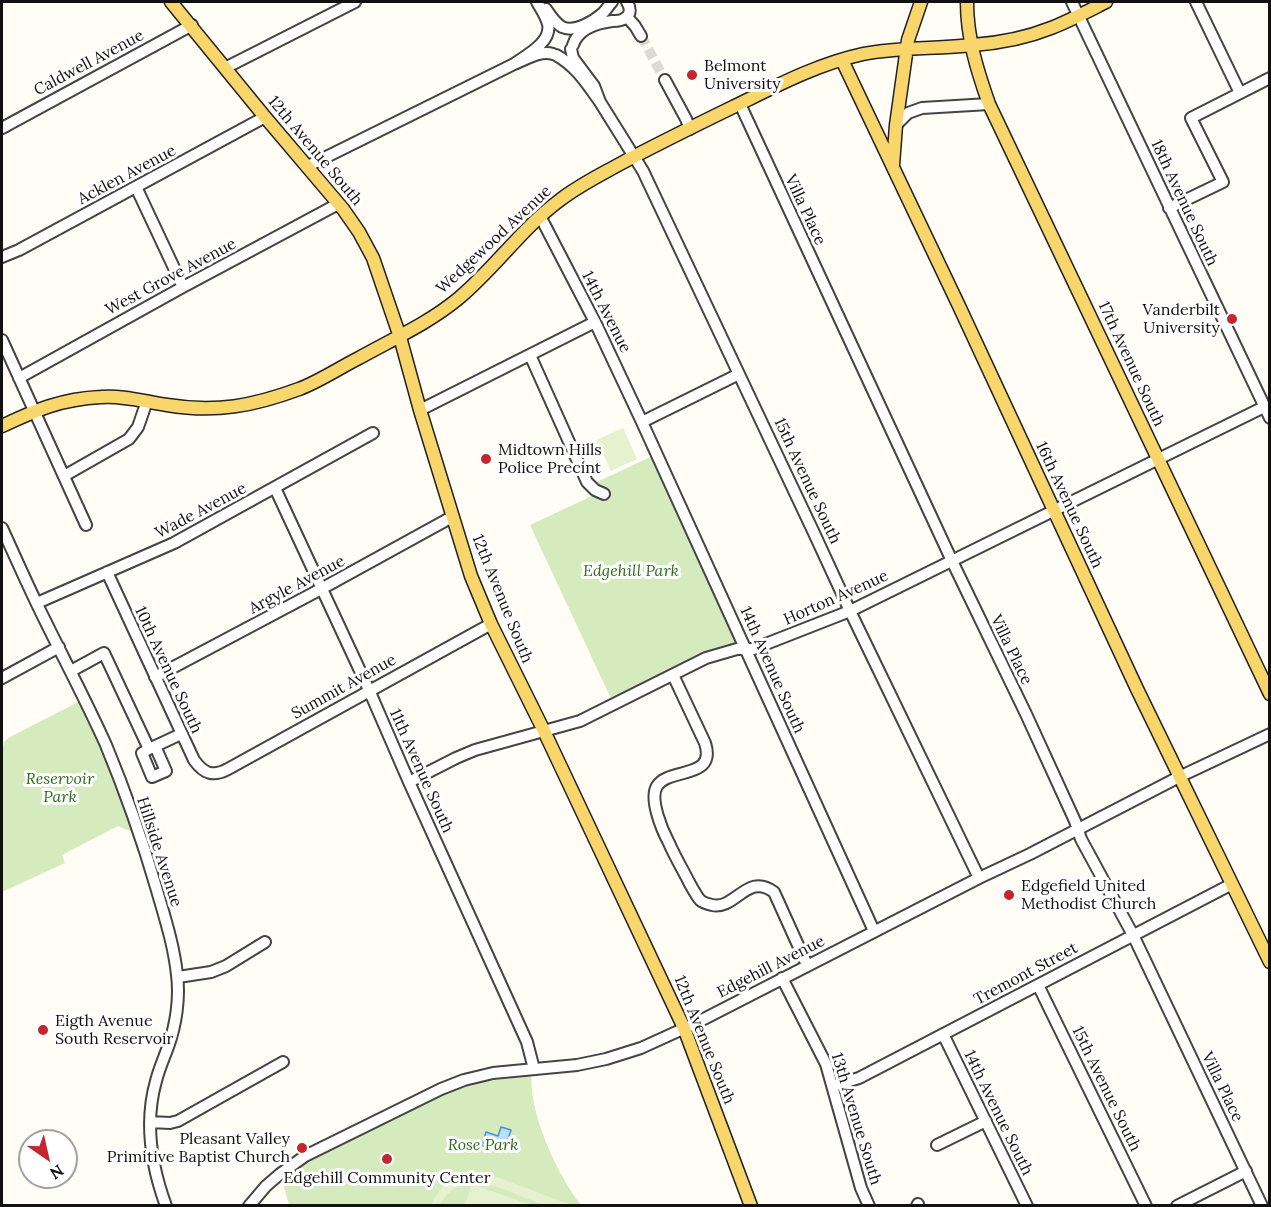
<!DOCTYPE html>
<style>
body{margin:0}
#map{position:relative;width:1271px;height:1207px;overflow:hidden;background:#fffdf5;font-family:Lora,serif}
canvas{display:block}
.frame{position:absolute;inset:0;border:3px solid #111;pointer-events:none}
.north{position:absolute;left:18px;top:1129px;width:60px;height:60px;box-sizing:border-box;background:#fff;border:2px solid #a0a0a0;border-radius:50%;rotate:146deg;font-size:16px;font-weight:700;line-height:24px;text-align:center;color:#111}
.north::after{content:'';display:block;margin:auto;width:21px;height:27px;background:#c4262e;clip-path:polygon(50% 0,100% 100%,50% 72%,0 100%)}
</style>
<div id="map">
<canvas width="1271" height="1207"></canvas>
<div class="frame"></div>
<div class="north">N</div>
</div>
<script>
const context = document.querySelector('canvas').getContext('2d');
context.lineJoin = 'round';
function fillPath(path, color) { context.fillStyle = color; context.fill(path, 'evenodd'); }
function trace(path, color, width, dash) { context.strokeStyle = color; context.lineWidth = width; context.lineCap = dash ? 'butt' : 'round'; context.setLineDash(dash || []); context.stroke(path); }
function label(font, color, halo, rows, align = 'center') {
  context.font = font + ' Lora,serif'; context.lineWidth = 6; context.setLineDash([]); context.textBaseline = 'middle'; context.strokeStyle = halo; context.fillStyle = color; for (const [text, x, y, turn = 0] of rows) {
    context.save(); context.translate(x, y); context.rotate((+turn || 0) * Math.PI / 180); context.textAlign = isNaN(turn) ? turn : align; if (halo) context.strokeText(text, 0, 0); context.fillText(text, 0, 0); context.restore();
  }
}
fillPath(new Path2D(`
 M657 454 746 649H737L614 705 530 525 592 496 588 486Z
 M84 699 138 830 132 832 118 826 62 855 65 863 2 892V753L4 742 10 737Z
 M531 1076C532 1086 532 1098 535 1108 541 1137 563 1183 581 1205H289L282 1180 309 1161 445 1094 479 1082Z`), '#d5ebbd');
fillPath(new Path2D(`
 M623 428 637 459 611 471 596 440Z
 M479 1173 494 1176 571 1205C563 1206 554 1207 547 1205 512 1197 465 1159 440 1205H431C440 1185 456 1174 479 1173Z
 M472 1184 531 1205H465Z`), '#e6f2cf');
const water = new Path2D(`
 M501 1127 511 1130 504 1152 482 1146 486 1132 498 1136Z`);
fillPath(water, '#b9e0f7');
trace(water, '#3f96cf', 1.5);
trace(new Path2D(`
 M641 36 665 80`), '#dbdad3', 10, [10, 5]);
const minor = new Path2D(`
 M537 2C541 9 546 16 548 24 552 42 527 55 514 64 527 59 540 50 553 54
 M1072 2 1270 418
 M1196 2 1240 93
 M546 9C550 15 555 23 562 27 575 33 594 21 603 13 606 10 609 5 612 2
 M627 17 635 26 641 36
 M573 45C578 29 597 23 612 21 616 21 622 21 625 18 632 14 630 7 627 2
 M556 55C576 66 587 84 600 102L594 86 573 58 571 49
 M225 68 355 2
 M665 80 686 119 690 129
 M600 102 643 171 814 533 850 611 979 878
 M740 104 952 561 1026 714 1075 821 1081 839 1133 935 1262 1206
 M896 125 908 113 922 108 989 104
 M2 128 192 25
 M308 166 514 64
 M136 187 183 287
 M1169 208 1223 182 1191 118 1270 78
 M540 216 595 322 642 422 874 931
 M2 257 19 250 265 117
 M2 340 86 525
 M530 355 587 482 595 490 604 494
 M19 378 183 287 338 204
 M420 410 595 322
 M642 422 739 374
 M64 476 129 439 138 427 147 401
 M275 488 369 690 409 782 527 1042 534 1069
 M2 528C13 552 24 577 36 602 59 650 84 696 106 745 125 791 142 839 156 887 164 915 174 945 177 975 180 998 176 1025 168 1047 164 1058 159 1069 156 1081 144 1123 151 1165 166 1206
 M107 572 194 760C204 774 213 777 228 769L491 624
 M37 603 174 543 373 433
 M71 671 104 653 149 749 181 734
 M673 675 705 743C717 780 669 767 657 786 649 799 662 830 669 843 675 857 683 870 690 884 693 889 696 895 700 900 703 903 708 904 712 905 736 910 747 872 774 892L807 965
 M155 677 321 589 452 517
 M2 678 59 647
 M149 749 142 753 152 777 166 771 155 746
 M409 782 456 758 475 750 580 721 706 658 737 649H753L850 611 1264 407
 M178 977 211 972 226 966 265 942
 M782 978 826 1064 861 1188 869 1206
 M1038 985 1146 1206
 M943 1034 1027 1206
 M833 1086 859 1078 1232 884
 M150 1122 170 1123 178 1121 283 1062
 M937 1145 986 1121
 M249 1206 266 1186 280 1174 305 1156 441 1089 464 1080 493 1073 577 1065 606 1059 641 1048 696 1023 979 878 1030 854 1179 777 1270 734
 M917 1206 918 1204
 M1177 1206 1246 1171`);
const major = new Path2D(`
 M171 2 265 117 343 209 359 232 373 258 400 337 420 410 471 576 491 624 544 731 684 1028 751 1206
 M967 2C967 38 977 70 989 104L1270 694
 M842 60 959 306 1137 689 1270 962
 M893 165 896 125 908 40 921 2
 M2 426C36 410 61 399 101 397 123 395 145 402 167 405 216 413 253 406 299 389 320 381 339 368 359 358 393 339 429 323 459 298 495 268 522 228 560 200 578 186 598 176 618 165 655 145 694 126 733 107 774 87 817 64 863 54 899 47 936 49 973 45 999 43 1026 38 1051 28 1069 21 1088 11 1106 2`);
trace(minor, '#444', 14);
trace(major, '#222', 15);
trace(minor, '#fff', 10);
trace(major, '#f9d66b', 12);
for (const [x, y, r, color] of [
 [692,75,6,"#c4262e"],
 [1232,319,6,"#c4262e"],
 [486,459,6,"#c4262e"],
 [1009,895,6,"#c4262e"],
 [43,1030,6,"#c4262e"],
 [302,1148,6,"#c4262e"],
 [387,1159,6,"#c4262e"]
]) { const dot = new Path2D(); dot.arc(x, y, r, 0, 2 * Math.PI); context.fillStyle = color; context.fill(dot); trace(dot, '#fff', 2); }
label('16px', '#111', '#fff', [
 ["Caldwell Avenue",89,63,-28],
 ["12th Avenue South",315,151,50],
 ["Acklen Avenue",127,175,-28],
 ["18th Avenue South",1184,203,65],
 ["Villa Place",805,210,65],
 ["Wedgewood Avenue",494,240,-43],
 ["West Grove Avenue",171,277,-28],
 ["14th Avenue",606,312,63],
 ["17th Avenue South",1131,364,65],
 ["15th Avenue South",807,481,65],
 ["16th Avenue South",1069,505,65],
 ["Wade Avenue",201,511,-28],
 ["Argyle Avenue",297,585,-28],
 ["Horton Avenue",836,598,-24],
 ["12th Avenue South",502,599,68],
 ["Villa Place",1011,650,64],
 ["10th Avenue South",168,670,65],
 ["14th Avenue South",772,670,66],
 ["Summit Avenue",344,687,-29],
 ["11th Avenue South",421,771,66],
 ["Hillside Avenue",159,852,72],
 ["Edgehill Avenue",771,967,-27],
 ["Tremont Street",1026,974,-28],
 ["12th Avenue South",704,1040,68],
 ["Villa Place",1222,1087,64],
 ["15th Avenue South",1106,1089,64],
 ["14th Avenue South",998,1113,64],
 ["13th Avenue South",856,1119,73]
]);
label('16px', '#111', '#fff', [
 ["Belmont",704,66],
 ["University",704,84],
 ["Vanderbilt",1220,310,"right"],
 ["University",1220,328,"right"],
 ["Midtown Hills",498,450],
 ["Police Precint",498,468],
 ["Edgefield United",1021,886],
 ["Methodist Church",1021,904],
 ["Eigth Avenue",55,1021],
 ["South Reservoir",55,1039],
 ["Pleasant Valley",290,1139,"right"],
 ["Primitive Baptist Church",290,1157,"right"],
 ["Edgehill Community Center",387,1178,"center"]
], 'left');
label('italic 16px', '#2f6b1f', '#fff', [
 ["Edgehill Park",631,571],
 ["Reservoir",60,779],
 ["Park",60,797],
 ["Rose Park",483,1145]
]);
</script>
